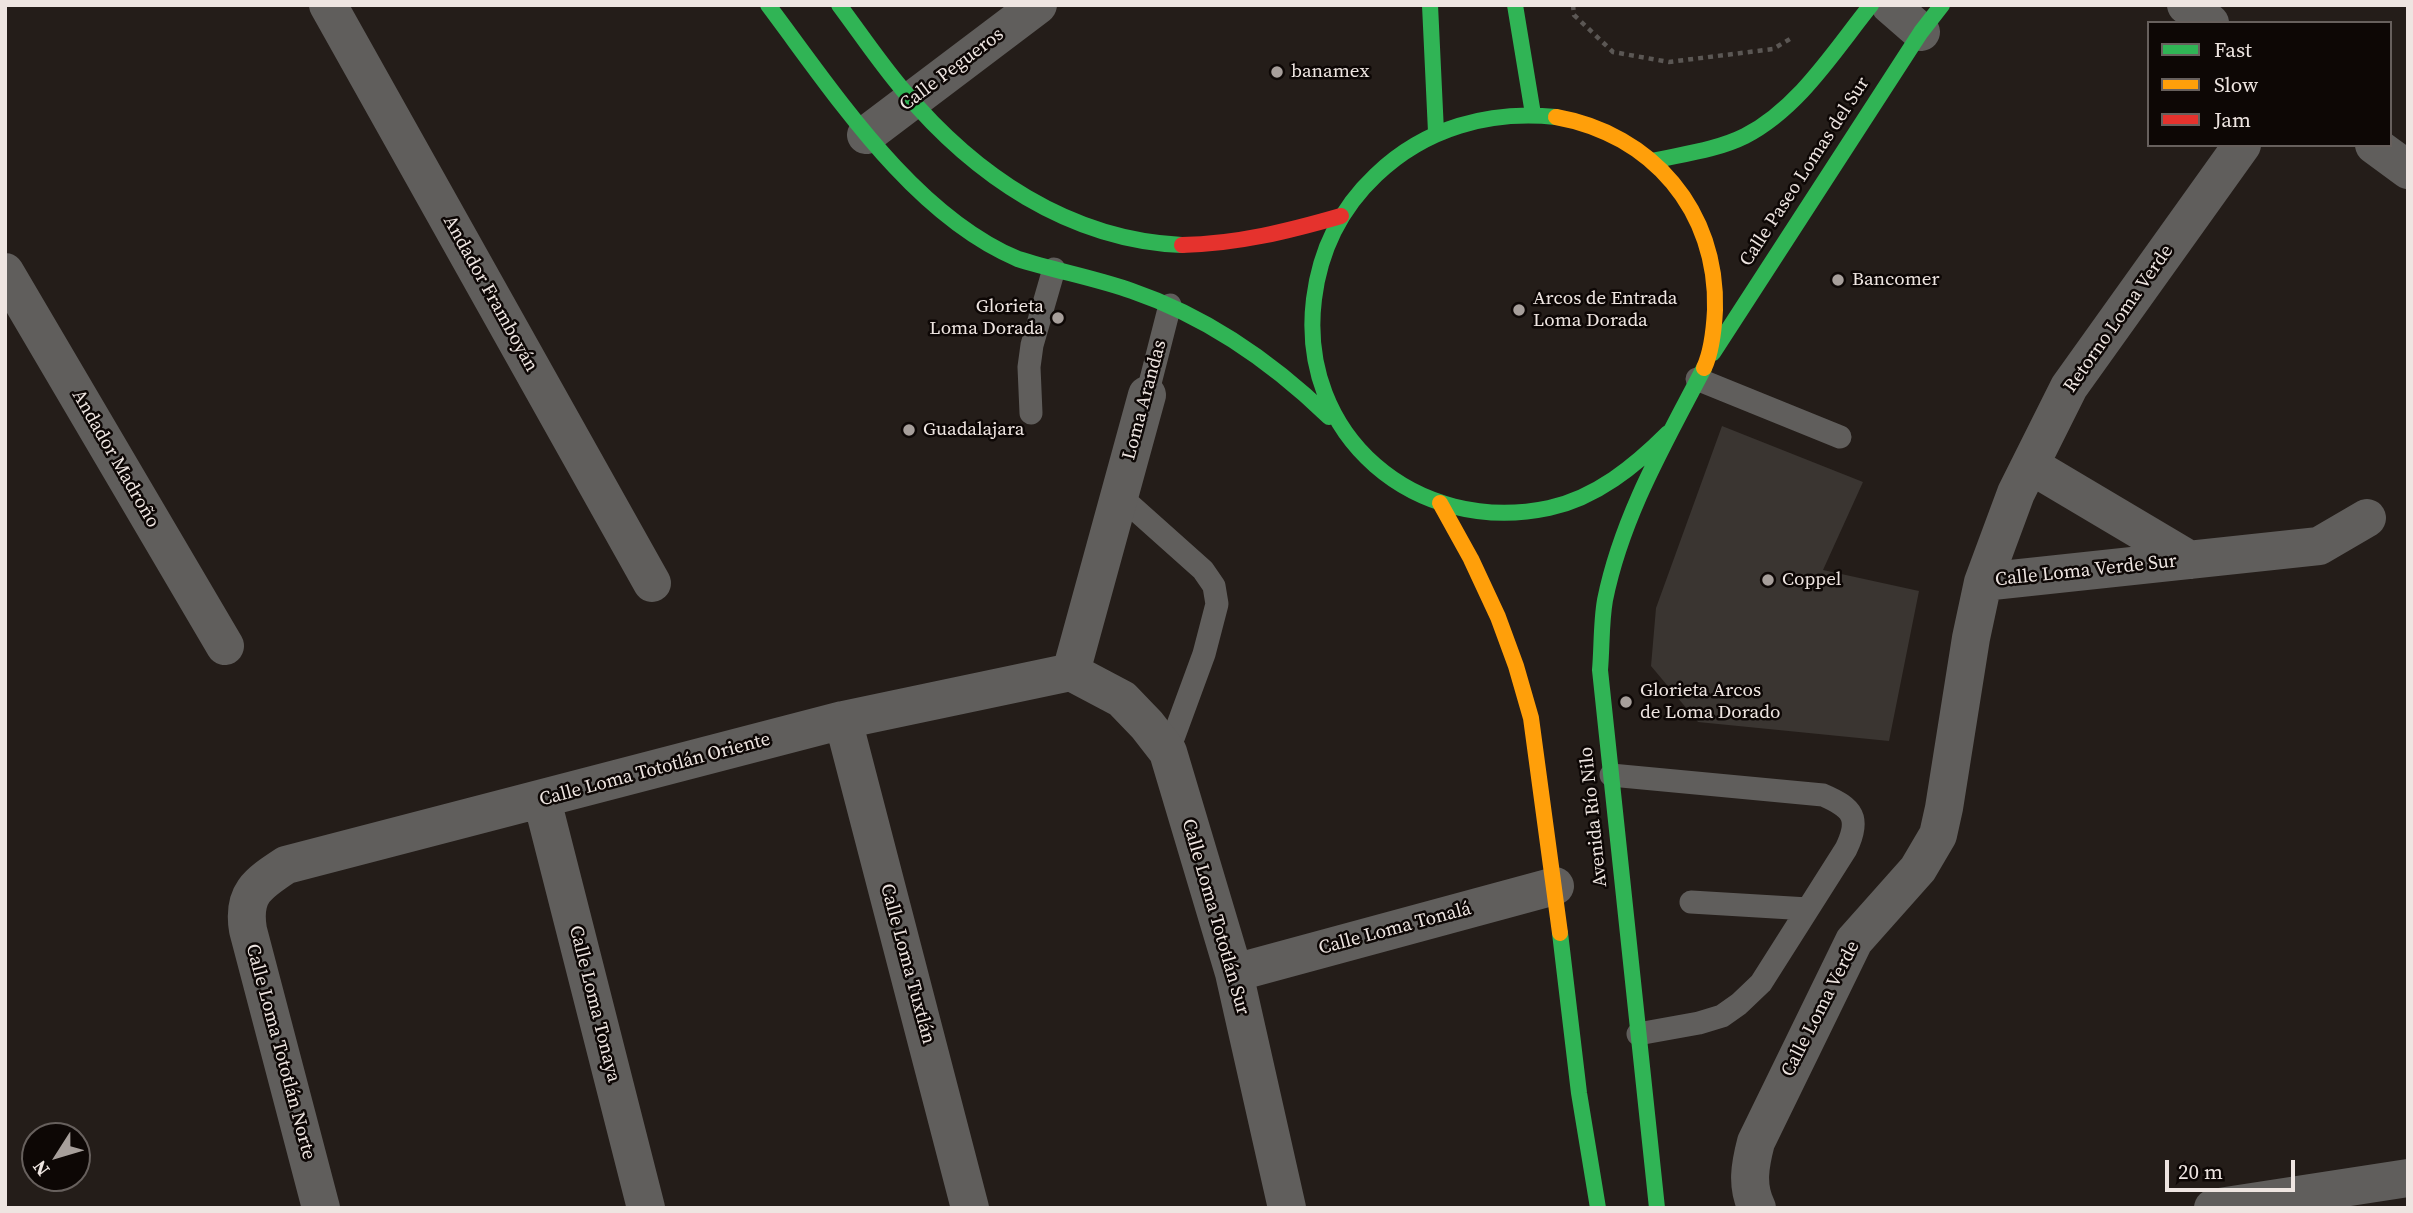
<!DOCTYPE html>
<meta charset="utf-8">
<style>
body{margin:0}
#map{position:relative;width:2413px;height:1213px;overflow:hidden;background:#241d19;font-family:"Source Serif 4",serif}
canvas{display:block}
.frame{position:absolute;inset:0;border:7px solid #eee5e1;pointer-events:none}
.legend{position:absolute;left:2147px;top:21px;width:245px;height:126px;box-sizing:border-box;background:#0d0705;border:2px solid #67605d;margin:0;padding:9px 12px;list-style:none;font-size:21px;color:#eee5e1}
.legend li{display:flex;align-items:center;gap:14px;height:35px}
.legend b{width:35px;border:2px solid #67605d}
.north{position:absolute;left:21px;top:1122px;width:70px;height:70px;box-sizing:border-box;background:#0d0705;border:2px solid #67605d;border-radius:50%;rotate:233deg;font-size:19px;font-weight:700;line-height:28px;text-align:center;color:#eee5e1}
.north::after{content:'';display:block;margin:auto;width:24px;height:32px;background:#a79f9b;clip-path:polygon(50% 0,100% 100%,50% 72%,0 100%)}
.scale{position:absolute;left:2165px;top:1160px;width:130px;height:32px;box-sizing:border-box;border:4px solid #eee5e1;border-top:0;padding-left:9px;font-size:21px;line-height:24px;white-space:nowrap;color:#eee5e1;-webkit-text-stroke:5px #0d0705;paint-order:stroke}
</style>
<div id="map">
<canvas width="2413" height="1213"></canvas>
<div class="frame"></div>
<ul class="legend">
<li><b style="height:9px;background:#30b455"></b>Fast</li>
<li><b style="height:9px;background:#ff9f0a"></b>Slow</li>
<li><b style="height:9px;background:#e5322d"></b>Jam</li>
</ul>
<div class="north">N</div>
<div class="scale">20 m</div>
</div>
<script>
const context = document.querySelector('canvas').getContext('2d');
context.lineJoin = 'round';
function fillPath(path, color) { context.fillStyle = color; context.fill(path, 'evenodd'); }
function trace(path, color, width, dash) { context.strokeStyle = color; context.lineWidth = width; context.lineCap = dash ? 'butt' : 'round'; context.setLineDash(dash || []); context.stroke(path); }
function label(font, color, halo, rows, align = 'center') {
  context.font = font + ' "Source Serif 4",serif'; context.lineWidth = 5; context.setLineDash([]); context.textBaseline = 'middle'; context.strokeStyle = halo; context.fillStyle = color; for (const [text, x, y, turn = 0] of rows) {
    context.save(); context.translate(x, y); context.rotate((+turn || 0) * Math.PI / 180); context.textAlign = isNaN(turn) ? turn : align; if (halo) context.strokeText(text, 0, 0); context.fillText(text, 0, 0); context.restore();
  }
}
fillPath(new Path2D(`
 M1722 426 1863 482 1823 570 1919 591 1889 741 1698 722 1651 666 1656 608Z`), '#3a3531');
trace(new Path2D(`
 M1573 5 1574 15 1613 52 1669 62 1773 49 1790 39`), '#5b5754', 4.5, [5, 5]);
trace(new Path2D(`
 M1697 379 1840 437
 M1147 395 1170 305
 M1031 413 1029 367 1032 345 1054 269
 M1119 495 1203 570 1214 586 1217 604 1204 654 1168 752
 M1611 775 1823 795C1853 808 1861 818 1846 849L1761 983 1739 1004 1722 1016 1699 1023 1638 1034
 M1691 902 1808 909`), '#605e5c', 23);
trace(new Path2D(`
 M328 5 652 583
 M1890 5 1921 32
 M2186 5 2210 23
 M866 135 1038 5
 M2374 145 2408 170
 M5 272 225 646
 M2030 465 2190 560
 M1983 582 2319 546 2367 518
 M1071 672 1122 699 1147 725 1168 752 1234 973 1287 1208
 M1071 672 1147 395
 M843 720 970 1208
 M542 800 646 1208
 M1234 973 1555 886
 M321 1208 248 930C242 894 257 884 286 865L843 720 1071 672
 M1757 1208C1746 1186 1750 1165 1756 1142L1854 941 1918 869 1938 835 1944 808 1971 638 1983 582 2016 493 2069 387 2242 145
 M2213 1208 2408 1178`), '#605e5c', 38);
trace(new Path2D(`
 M768 5C835 94 913 215 1018 259 1056 271 1095 278 1132 291 1208 317 1271 361 1329 417
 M839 5C860 33 880 63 903 90 974 175 1069 240 1182 245
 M1430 5 1436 132
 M1515 5 1533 114
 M1556 117C1489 110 1425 128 1376 175 1340 209 1320 250 1314 299 1297 436 1416 536 1549 508 1596 498 1635 466 1668 433
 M1652 161C1683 154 1717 150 1745 136 1799 108 1834 51 1871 5
 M1713 353 1921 32 1942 5
 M1560 933 1579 1093 1598 1208
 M1657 1208 1600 670C1602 647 1601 623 1605 600 1622 516 1665 443 1704 368`), '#30b455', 16);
trace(new Path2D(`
 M1556 117C1652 134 1718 211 1715 310 1714 329 1712 351 1704 368
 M1440 503 1471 559 1498 617 1516 666 1531 718 1560 933`), '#ff9f0a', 16);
trace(new Path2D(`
 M1182 245C1237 244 1289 231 1341 216`), '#e5322d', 16);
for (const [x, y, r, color] of [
 [1277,72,7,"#a79f9b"],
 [1838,280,7,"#a79f9b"],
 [1519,310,7,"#a79f9b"],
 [1058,318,7,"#a79f9b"],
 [909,430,7,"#a79f9b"],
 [1768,580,7,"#a79f9b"],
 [1626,702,7,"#a79f9b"]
]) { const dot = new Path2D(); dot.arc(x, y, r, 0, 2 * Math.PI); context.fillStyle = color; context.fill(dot); trace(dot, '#0d0705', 2.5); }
label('19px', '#eee5e1', '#0d0705', [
 ["Calle Pegueros",952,70,-37],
 ["Calle Paseo Lomas del Sur",1805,172,-57],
 ["Andador Framboyán",490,294,61],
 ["Retorno Loma Verde",2119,319,-55],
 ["Loma Arandas",1145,400,-75],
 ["Andador Madroño",115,459,60],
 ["Calle Loma Verde Sur",2086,571,-6],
 ["Calle Loma Tototlán Oriente",655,770,-15],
 ["Avenida Río Nilo",1594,817,-96],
 ["Calle Loma Tototlán Sur",1215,917,74],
 ["Calle Loma Tonalá",1395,929,-15],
 ["Calle Loma Tuxtlán",907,964,75],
 ["Calle Loma Tonaya",594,1004,76],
 ["Calle Loma Verde",1821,1009,-63],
 ["Calle Loma Tototlán Norte",280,1052,75]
]);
label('19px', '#eee5e1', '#0d0705', [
 ["banamex",1291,72],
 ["Bancomer",1852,280],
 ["Arcos de Entrada",1533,299],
 ["Loma Dorada",1533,321],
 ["Glorieta",1044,307,"right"],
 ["Loma Dorada",1044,329,"right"],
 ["Guadalajara",923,430],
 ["Coppel",1782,580],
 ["Glorieta Arcos",1640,691],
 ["de Loma Dorado",1640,713]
], 'left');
</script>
